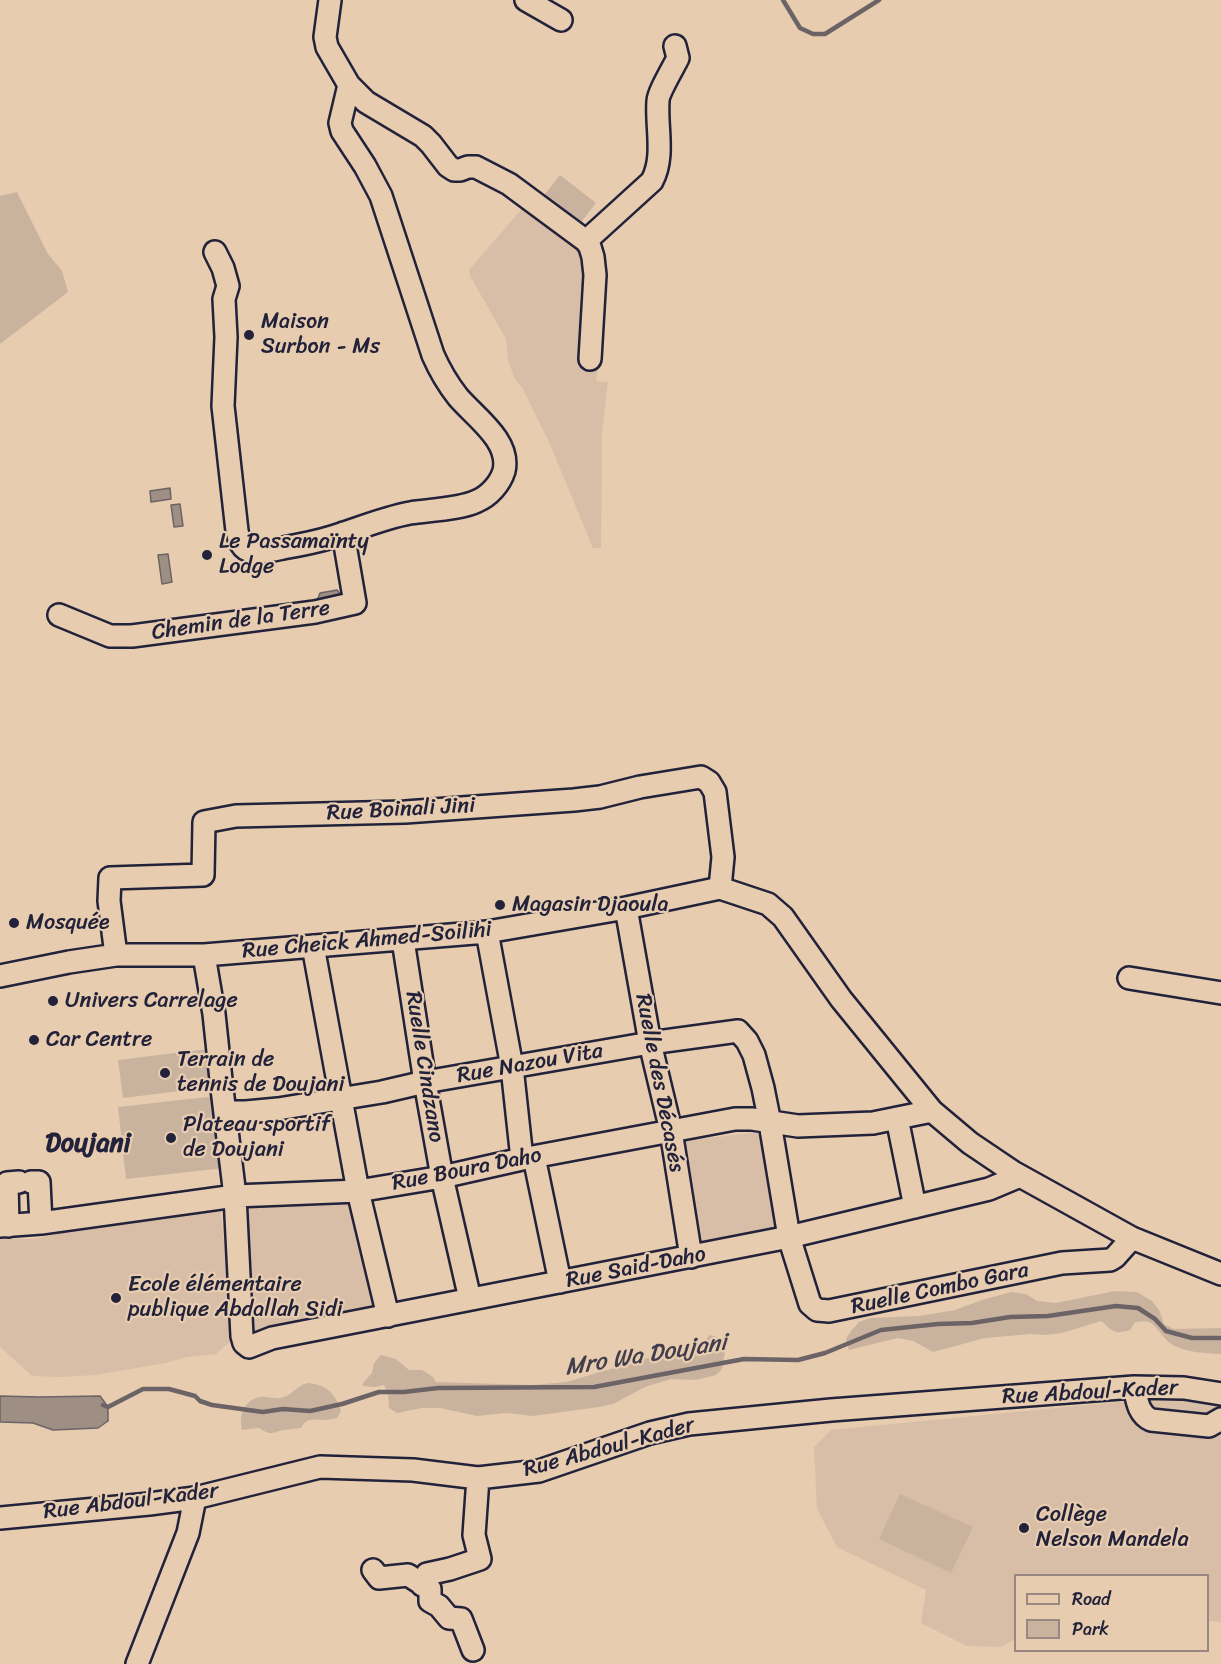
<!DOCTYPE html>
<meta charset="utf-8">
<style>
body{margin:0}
#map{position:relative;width:1221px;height:1664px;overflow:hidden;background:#e7ccaf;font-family:Sriracha,sans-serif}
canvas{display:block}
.legend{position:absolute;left:1014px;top:1574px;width:195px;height:78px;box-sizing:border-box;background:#e7ccaf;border:2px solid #988881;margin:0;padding:8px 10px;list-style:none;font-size:18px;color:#22223b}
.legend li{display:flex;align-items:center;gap:12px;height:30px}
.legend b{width:30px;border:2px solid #988881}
</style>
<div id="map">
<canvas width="1221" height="1664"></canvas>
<ul class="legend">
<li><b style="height:8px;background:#e7ccaf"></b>Road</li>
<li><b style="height:16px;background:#cab39e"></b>Park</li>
</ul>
</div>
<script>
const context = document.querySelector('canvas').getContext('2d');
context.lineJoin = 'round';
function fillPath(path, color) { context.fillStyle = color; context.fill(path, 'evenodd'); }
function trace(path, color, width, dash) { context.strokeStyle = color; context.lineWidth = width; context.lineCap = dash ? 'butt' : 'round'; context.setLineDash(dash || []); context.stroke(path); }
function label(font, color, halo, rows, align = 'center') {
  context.font = font + ' Sriracha,sans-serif'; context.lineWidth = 4.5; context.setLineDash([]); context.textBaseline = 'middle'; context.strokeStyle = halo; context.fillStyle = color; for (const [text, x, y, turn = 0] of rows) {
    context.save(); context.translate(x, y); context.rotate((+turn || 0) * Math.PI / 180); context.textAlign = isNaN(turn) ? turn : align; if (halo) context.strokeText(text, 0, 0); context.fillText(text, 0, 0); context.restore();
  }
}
fillPath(new Path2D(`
 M525 205 585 245 587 362 599 366 596 381 608 382 602 433 601 548H593L549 442 522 387 516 381 508 361 506 339 470 276 469 270Z
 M760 1132 780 1231 698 1249 675 1142Z
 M353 1199 376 1312 251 1338 245 1205Z
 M220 1206 225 1250 230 1258 234 1338 216 1354 187 1357 165 1363 96 1375 60 1377 32 1376 0 1347V1238L32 1239 53 1235 104 1221Z
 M1194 1400 1221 1407V1622L1208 1621V1576H1016L1015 1639 1001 1647 967 1646 921 1623 926 1590 837 1547 817 1509 814 1447 831 1430 1117 1402Z`), '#d8bea6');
fillPath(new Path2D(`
 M560 175 596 203 578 226 542 198Z
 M17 192 48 254 62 271 68 292 0 344V196Z
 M208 1049 213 1087 123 1098 118 1060Z
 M216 1096 224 1168 126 1179 118 1107Z
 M1115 1291 1137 1292 1152 1301 1159 1310 1164 1324 1174 1329 1221 1328V1354C1205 1353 1188 1353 1173 1345 1163 1340 1157 1325 1149 1322 1145 1321 1139 1322 1135 1322L1130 1330C1114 1335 1113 1331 1101 1321L1062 1333 1046 1335 1031 1334 985 1338 933 1352 913 1341 898 1338 849 1350 846 1339 851 1331 859 1322 870 1318 919 1316 955 1310 982 1300 1011 1292 1026 1294 1037 1301 1056 1303Z
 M710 1335 725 1339 726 1346 722 1369 716 1375 696 1380 671 1379 645 1387 613 1404 599 1407 533 1416 507 1413 477 1416 440 1408H422L397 1413 389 1408 388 1392 384 1385 375 1387 363 1386V1383L372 1373 374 1363 381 1355 396 1359 409 1370H422L433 1377 436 1382 532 1385 567 1382 603 1371 624 1366 663 1353 673 1352 684 1353 699 1347Z
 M308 1383C327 1385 335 1393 341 1411L337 1418C332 1419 327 1420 322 1420 312 1419 306 1418 301 1428 295 1429 290 1429 284 1430 271 1432 273 1437 259 1428L242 1430C239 1416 243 1400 260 1397 268 1396 276 1400 284 1397 294 1394 295 1386 308 1383Z
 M900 1494 973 1527 951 1573 879 1539Z`), '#cab39e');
const water = new Path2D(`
 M170 488 171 499 151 502 150 491Z
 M180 504 183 526 174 527 171 505Z
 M168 554 172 582 162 584 158 555Z
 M337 590 340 594V597L319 601 318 598 320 593Z
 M0 1396 39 1397 100 1396 108 1407V1421L98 1428 53 1430 33 1423 0 1422Z`);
fillPath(water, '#9e8e84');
trace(water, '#6c6367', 1.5);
trace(new Path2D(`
 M783 0 800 28 813 34H825L879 0
 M103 1405 108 1407 143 1389H169L195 1396 200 1401 212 1405 263 1412 283 1409 310 1411 342 1404 379 1392H404L438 1388 594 1387 744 1359 798 1360 825 1353 881 1330 938 1324 972 1323 1010 1317 1048 1316 1116 1306 1138 1308 1155 1319 1166 1331 1192 1338H1221`), '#6c6367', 4.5);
const minor = new Path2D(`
 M330 0 325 37 327 47 349 85 366 102 423 136 431 144 448 166 454 170H460L468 167H476L509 184 586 241 590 247 593 257 595 275 590 359
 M526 0 561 20
 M586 241 652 181C665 157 656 127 658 101 658 93 673 68 678 58L675 46
 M215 252 223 268 228 286 224 299 226 337 223 406 237 531C239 540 241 550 252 551 262 553 274 550 283 548 300 545 316 542 332 537 358 529 383 518 410 513 429 510 461 509 477 501 489 496 500 484 504 471 511 441 475 417 458 397 447 383 440 371 433 355L381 196 365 166 342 131 340 123 349 85
 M59 615 110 636H132L315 612 355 603 343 533
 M626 908 650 1043 671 1131 691 1257
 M487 932 512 1067 522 1159
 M403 940 425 1082 442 1177 470 1299
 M313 946 358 1191 388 1316
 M116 955 109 901 110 878 203 875 204 822 236 816 405 812 574 800 600 797 640 787 701 777 709 782 715 792 723 857 720 888
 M204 955 214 1014 222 1089 235 1196 242 1336 244 1343 249 1347 272 1338 789 1237 989 1189 1020 1176
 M0 976 69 962 116 955H204L487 932 626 908 720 888 768 904 783 917 841 999 932 1111 970 1143 1013 1172 1132 1238 1221 1274
 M1129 978 1221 993
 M225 1112H246L278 1109 382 1092 425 1082 650 1043 738 1031 747 1041 754 1055 763 1088 770 1123 789 1237 810 1304 817 1310 829 1311 1062 1263 1110 1260 1115 1257 1132 1238
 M897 1118 915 1207
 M534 1157 560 1282
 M31 1182H39L41 1223
 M0 1226 41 1223 235 1196 358 1191 442 1177 522 1159 735 1119H752L798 1126 873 1123 932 1111
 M8 1226 7 1183 19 1182
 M1134 1387C1137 1400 1138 1414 1151 1420L1209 1426 1221 1419
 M0 1518 149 1504 195 1498 320 1467 413 1470 478 1478 539 1471 650 1433 689 1424 831 1410 1134 1387 1184 1388 1221 1394
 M373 1570 379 1578 408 1575 430 1589V1601L439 1606 449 1618 461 1619 473 1650
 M422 1585 427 1574 450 1569 480 1559 474 1535 478 1478
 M137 1664 188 1533 195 1498`);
trace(minor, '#22223b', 26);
trace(minor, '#e7ccaf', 21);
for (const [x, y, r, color] of [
 [249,335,6,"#22223b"],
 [207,555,6,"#22223b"],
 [500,905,6,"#22223b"],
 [14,923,6,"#22223b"],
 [53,1001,6,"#22223b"],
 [34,1040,6,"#22223b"],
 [165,1073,6,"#22223b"],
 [171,1138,6,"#22223b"],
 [116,1298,6,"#22223b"],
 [1024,1528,6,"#22223b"]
]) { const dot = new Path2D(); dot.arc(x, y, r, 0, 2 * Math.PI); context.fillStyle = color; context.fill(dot); trace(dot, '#e7ccaf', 2); }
label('22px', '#22223b', '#e7ccaf', [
 ["Maison",261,322],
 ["Surbon - Ms",261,347],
 ["Le Passamaïnty",219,542],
 ["Lodge",219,567],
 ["Magasin Djaoula",512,905],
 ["Mosquée",26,923],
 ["Univers Carrelage",65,1001],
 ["Car Centre",46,1040],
 ["Terrain de",177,1060],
 ["tennis de Doujani",177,1085],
 ["Plateau sportif",183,1125],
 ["de Doujani",183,1150],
 ["Ecole élémentaire",128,1285],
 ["publique Abdallah Sidi",128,1310],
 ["Collège",1036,1515],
 ["Nelson Mandela",1036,1540]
], 'left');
label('22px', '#22223b', '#e7ccaf', [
 ["Chemin de la Terre",241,621,-8],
 ["Rue Boinali Jini",401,810,-3],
 ["Rue Cheick Ahmed-Soilihi",367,941,-5],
 ["Rue Nazou Vita",530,1064,-10],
 ["Ruelle Cindzano",424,1067,81],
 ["Ruelle des Décasés",659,1083,79],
 ["Rue Boura Daho",467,1170,-11],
 ["Rue Said-Daho",636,1268,-11],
 ["Ruelle Combo Gara",940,1289,-12],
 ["Rue Abdoul-Kader",1090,1393,-3],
 ["Rue Abdoul-Kader",609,1448,-15],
 ["Rue Abdoul-Kader",131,1502,-7]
]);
label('italic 24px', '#413d4d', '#e7ccaf', [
 ["Mro Wa Doujani",646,1356,-9]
]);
label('bold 26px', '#22223b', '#e7ccaf', [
 ["Doujani",88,1144]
]);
</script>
